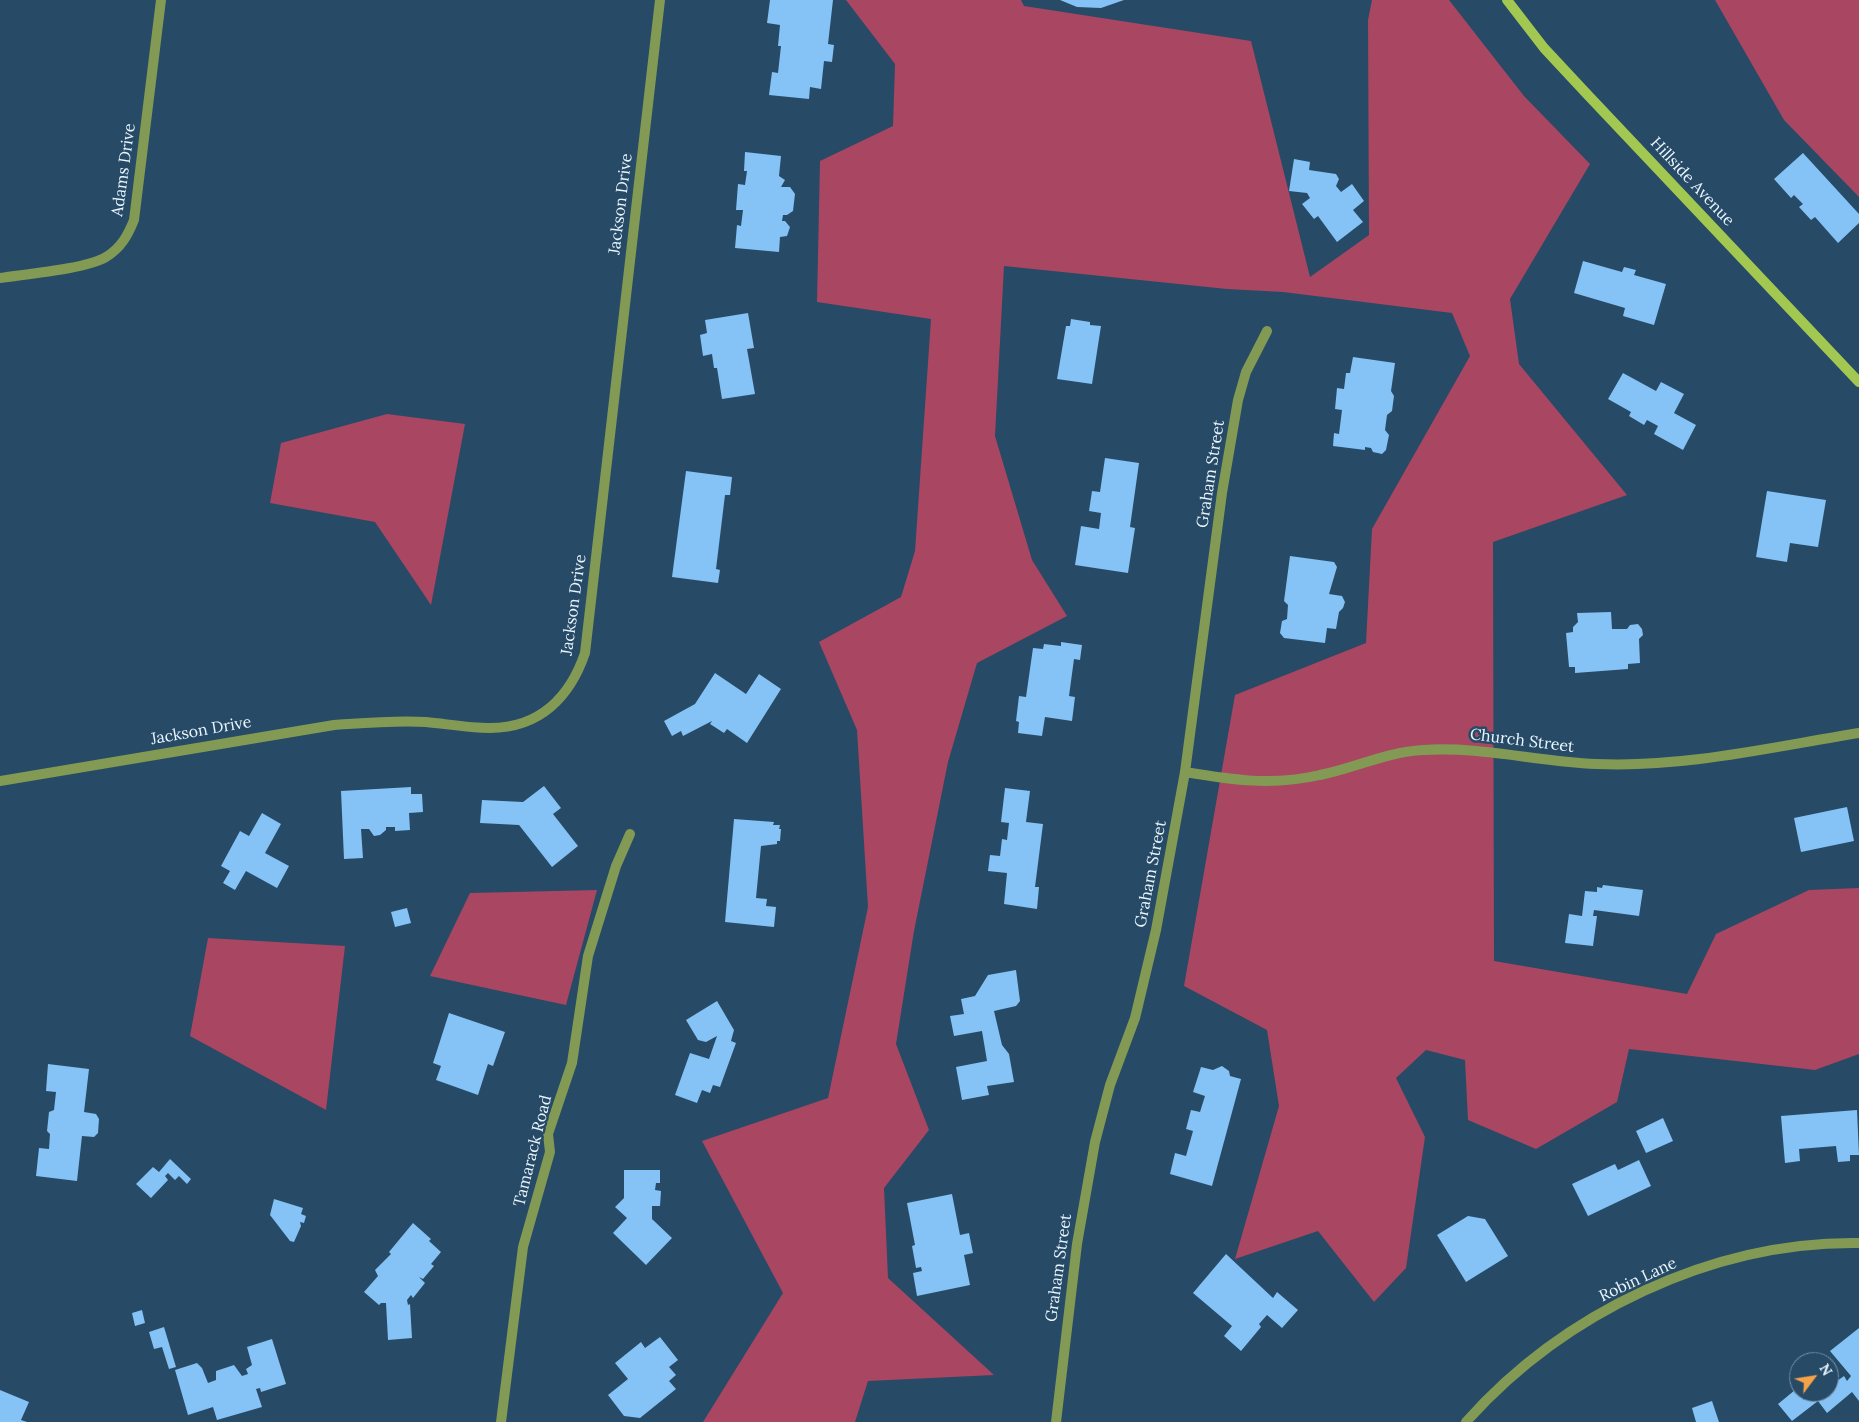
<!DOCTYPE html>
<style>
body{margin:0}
#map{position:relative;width:1859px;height:1422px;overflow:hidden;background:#274a66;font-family:Lora,serif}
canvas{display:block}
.north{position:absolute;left:1789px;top:1352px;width:50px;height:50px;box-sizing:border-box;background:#274a66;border:1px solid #758ea3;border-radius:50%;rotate:59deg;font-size:14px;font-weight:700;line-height:20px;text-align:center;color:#e9f5ff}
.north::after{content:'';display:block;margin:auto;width:18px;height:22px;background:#f6a247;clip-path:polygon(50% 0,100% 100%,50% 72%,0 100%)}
</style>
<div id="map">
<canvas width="1859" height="1422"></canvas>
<div class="north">N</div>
</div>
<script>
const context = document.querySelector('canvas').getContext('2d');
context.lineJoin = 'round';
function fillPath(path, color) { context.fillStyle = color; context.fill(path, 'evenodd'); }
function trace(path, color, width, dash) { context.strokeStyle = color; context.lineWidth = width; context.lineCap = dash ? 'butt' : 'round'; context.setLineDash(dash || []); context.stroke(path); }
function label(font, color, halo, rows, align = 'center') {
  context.font = font + ' Lora,serif'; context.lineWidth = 5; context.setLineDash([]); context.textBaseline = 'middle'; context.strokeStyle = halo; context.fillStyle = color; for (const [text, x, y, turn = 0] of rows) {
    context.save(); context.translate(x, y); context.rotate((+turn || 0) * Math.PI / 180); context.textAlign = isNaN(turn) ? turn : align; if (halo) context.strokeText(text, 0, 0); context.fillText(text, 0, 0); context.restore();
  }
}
fillPath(new Path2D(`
 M846 0H1021L1024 6 1251 41 1310 277 1369 235 1368 20 1372 0H1449L1524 96 1590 164 1510 299 1519 364 1627 495 1493 542 1494 961 1687 994 1716 934 1809 890 1859 888V1054L1815 1070 1629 1049 1617 1102 1536 1149 1468 1120 1465 1060 1426 1050 1396 1078 1425 1137 1406 1268 1374 1302 1318 1231 1235 1259 1279 1106 1267 1030 1184 986 1235 695 1366 643 1372 529 1470 356 1452 313 1283 292 1227 289 1004 266 995 436 1032 560 1067 616 977 663 948 762 914 931 896 1044 929 1130 884 1188 888 1278 994 1375 868 1381 855 1422H703L783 1293 702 1141 828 1098 868 907 857 730 819 642 901 597 915 551 931 319 817 302 820 161 893 126 895 64Z
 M1715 0H1859V197L1784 120Z
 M387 414 465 424 431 605 375 522 270 503 281 443Z
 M597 890 566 1005 430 976 470 893Z
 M208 938 345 946 326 1110 190 1036Z`), '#a94662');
fillPath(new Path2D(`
 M770 0H833L828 44 834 45 832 62 824 61 821 89 810 87 809 99 769 95 772 72 778 73 781 46H778L780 25 767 23Z
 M1060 0H1124L1101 8 1077 7Z
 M745 152 781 156 779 176 785 180 781 187H790L795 194 793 211 787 215H783L782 221H785L790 227 787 236 780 237 779 252 735 248 737 225 741 226 743 210H736L738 184 745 185 747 171H744Z
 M1803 153 1859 214V223L1838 243 1815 217 1811 220 1799 207 1803 204 1794 195 1791 198 1774 179Z
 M1294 159 1310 162 1309 170 1336 174 1339 179 1336 186 1341 192 1352 184 1364 201 1353 210 1363 222 1337 242 1318 216 1314 219 1302 204 1310 198 1307 193 1289 191Z
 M1583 261 1622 272 1624 267 1636 270 1634 275 1666 284 1654 325 1623 316 1625 308 1574 293Z
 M748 313 754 348 747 349 755 394 722 399 717 368H714L712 354 703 356 700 335 707 333 705 320Z
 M1071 319 1090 322V325L1101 326 1092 384 1057 379 1066 326H1070Z
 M1353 357 1395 363 1391 391 1394 396 1392 411 1387 415 1385 430 1389 435 1386 450 1382 454 1373 452 1371 448 1365 447V450L1333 446 1334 433 1339 434 1342 410 1335 409 1337 388 1344 389 1346 373H1350Z
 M1623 373 1656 391 1661 382 1684 394 1674 413 1696 425 1683 450 1654 434 1658 426 1647 420 1644 425 1629 416 1631 412 1608 399Z
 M1105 458 1139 463 1130 527 1135 528 1128 573 1075 565 1081 526 1099 529 1101 513 1089 511 1092 491 1100 492Z
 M686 471 732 477 730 495H725L716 569 720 570 718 583 672 577Z
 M1767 491 1826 500 1818 547 1790 543 1787 562 1756 557Z
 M1290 556 1334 562 1337 567 1329 594 1342 596 1345 602 1343 608 1339 612 1336 629 1327 628 1325 643 1284 638 1280 633 1282 621 1287 619 1288 605 1284 601Z
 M1611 612 1612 629H1627L1630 625 1638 624 1642 629 1643 635 1639 639 1640 663 1628 664V669L1575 673V667H1569L1566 633 1573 632V627L1578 622 1577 613Z
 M1061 642 1082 645 1080 660 1074 659 1069 696 1075 697 1072 721 1045 717 1042 736 1018 733 1019 722 1016 721 1019 696 1026 697 1033 648 1043 649 1044 644 1061 646Z
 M715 673 746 694 759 674 781 689 747 743 727 729 724 733 710 724 712 721 683 736 681 731 672 736 664 721 695 704Z
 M544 786 561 808 553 814 578 846 552 867 519 825 480 823 482 800 523 802Z
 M411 787V794H422L423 812 409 813 410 830 395 831V827H386V830L380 835 374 836 369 829H361L363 858 344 859 341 791Z
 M1005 788 1030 791 1026 822 1043 824 1035 887H1039L1037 909 1004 904 1007 873 988 871 990 855 1000 856 1002 839 1007 840 1009 823 1001 822Z
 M1847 807 1854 841 1801 852 1794 818Z
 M262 813 281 824 265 853 289 866 277 888 246 871 235 890 223 883 230 871 221 866 240 831 249 836Z
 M734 819 774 822 773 825H780L779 829H781L780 841H777V844L761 846 756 898 767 899 766 906 776 907 774 927 725 922Z
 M1603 885 1643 890 1639 916 1594 910 1593 916H1597L1593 946 1565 943 1569 914 1582 916 1585 891 1597 892V887L1602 888Z
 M407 908 411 923 395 927 391 912Z
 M1016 970 1020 1001 1016 1006 994 1011 1002 1045 1009 1054 1014 1082 987 1086 989 1095 962 1100 956 1067 987 1061 982 1031 954 1036 950 1016 964 1014 961 999 975 996 988 975Z
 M717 1001 734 1030 731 1041 736 1043 720 1087 713 1085 710 1093 702 1090 697 1103 675 1095 690 1053 709 1059 717 1036 706 1042 698 1040 686 1020Z
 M449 1013 505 1032 493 1066 488 1064 478 1095 436 1080 441 1066 433 1063Z
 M48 1064 89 1069 84 1112 96 1114 99 1119 98 1133 94 1137 82 1136 77 1181 36 1176 39 1148 49 1149 50 1134 47 1131 49 1112 54 1110 56 1092 46 1091Z
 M1222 1066 1229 1071 1230 1076 1241 1079 1212 1186 1170 1174 1175 1153 1186 1156 1193 1131 1186 1129 1191 1110 1200 1112 1205 1096 1193 1092 1201 1067 1213 1070Z
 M1857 1110 1859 1155H1850V1161L1838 1162 1836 1146 1799 1149 1800 1161 1785 1163 1781 1116Z
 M1663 1118 1673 1141 1646 1153 1636 1131Z
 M170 1159 191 1179 187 1184 179 1176 175 1180 168 1173 165 1176 168 1180 151 1198 136 1184 153 1167 159 1172Z
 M1639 1160 1651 1186 1588 1216 1572 1184 1615 1164 1618 1170Z
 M624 1170H660V1183H656L655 1190 661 1191 660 1206H652V1219L672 1238 646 1265 613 1233 627 1218 615 1207 624 1198Z
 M952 1194 960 1235 969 1233 973 1253 964 1255 970 1285 917 1296 913 1273 922 1271 921 1267 916 1268 912 1246 915 1245 907 1203Z
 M274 1199 303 1208 301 1214 306 1216 304 1223 300 1222 301 1226 294 1242 290 1241 270 1215Z
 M1468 1216 1485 1219 1508 1256 1466 1282 1437 1235Z
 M413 1223 431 1239 429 1241 441 1252 431 1264 434 1266 423 1279 419 1277 425 1283 413 1298 411 1295 407 1300 408 1305 410 1304 412 1338 388 1340 386 1303H381L379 1305 364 1292 378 1276 375 1270 391 1254 389 1252Z
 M1226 1254 1273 1298 1277 1292 1298 1310 1282 1328 1267 1315 1259 1324 1261 1327 1241 1351 1224 1336 1232 1326 1193 1293Z
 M142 1310 145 1323 135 1326 132 1313Z
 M164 1327 176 1367 169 1369 162 1347 154 1349 149 1332Z
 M1859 1328V1401L1852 1392 1827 1413 1818 1401 1792 1421 1778 1404 1795 1390 1804 1400 1814 1392H1829V1379L1833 1376 1837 1381 1844 1376 1847 1381 1851 1376 1830 1351Z
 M660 1337 678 1360 669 1367 676 1375 669 1381 676 1389 640 1418 624 1416 608 1395 628 1379 615 1363 641 1342 645 1348Z
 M272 1339 286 1384 261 1392 260 1388 256 1389 262 1407 217 1420 213 1407 188 1415 175 1370 197 1363 202 1368 208 1383 216 1380V1371L234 1365 242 1376 248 1374 246 1369 252 1365 247 1347Z
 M0 1390 29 1402 21 1420 27 1422H0Z
 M1712 1401 1719 1422H1696L1692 1408Z`), '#85c2f6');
trace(new Path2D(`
 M0 278C26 274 86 269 106 257 121 248 128 235 134 220L161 0
 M1185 772C1233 780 1272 786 1320 775 1355 768 1386 752 1423 750 1481 746 1538 762 1596 764 1684 768 1772 747 1859 733
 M0 781 334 725C364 723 395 720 426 722 447 724 469 728 490 728 540 728 570 697 585 653L660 0
 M501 1422 523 1247 550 1152 548 1134 572 1063 588 956 616 866 630 834
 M1056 1422 1077 1244 1095 1142 1110 1085 1135 1018 1156 930 1185 772 1222 493 1238 400 1246 372 1267 331
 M1466 1422C1563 1313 1712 1241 1859 1243`), '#829a54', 10);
trace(new Path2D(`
 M1507 0 1544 48 1585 92 1859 382`), '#a2c852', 10);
label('16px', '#e9f5ff', '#274a66', [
 ["Adams Drive",124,170,-82],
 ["Hillside Avenue",1692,182,47],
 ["Jackson Drive",621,204,-83],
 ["Graham Street",1211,474,-81],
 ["Jackson Drive",574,605,-82],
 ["Jackson Drive",201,731,-10],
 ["Church Street",1522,741,7],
 ["Graham Street",1151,874,-79],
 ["Tamarack Road",533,1151,-76],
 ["Graham Street",1059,1268,-82],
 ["Robin Lane",1638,1280,-25]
]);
</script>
